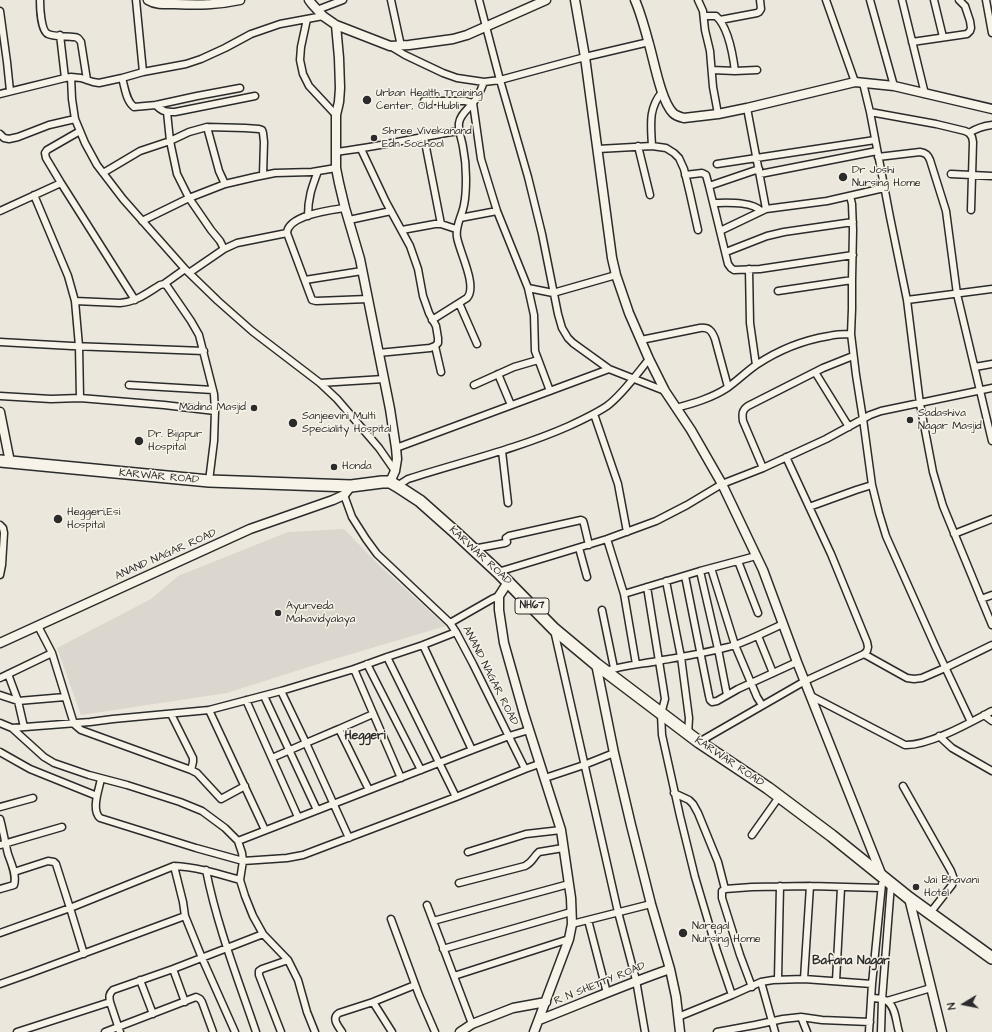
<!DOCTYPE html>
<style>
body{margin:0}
#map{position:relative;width:992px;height:1032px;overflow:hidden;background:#ebe7dd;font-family:"Architects Daughter",sans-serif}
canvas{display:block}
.north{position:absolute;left:944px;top:984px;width:40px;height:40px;-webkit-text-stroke:3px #f7f3e8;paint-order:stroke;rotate:260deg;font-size:11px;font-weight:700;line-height:16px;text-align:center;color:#2b2b2b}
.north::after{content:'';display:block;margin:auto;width:14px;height:18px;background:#2b2b2b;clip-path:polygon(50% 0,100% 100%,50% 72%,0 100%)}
</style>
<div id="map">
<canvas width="992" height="1032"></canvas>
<div class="north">N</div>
</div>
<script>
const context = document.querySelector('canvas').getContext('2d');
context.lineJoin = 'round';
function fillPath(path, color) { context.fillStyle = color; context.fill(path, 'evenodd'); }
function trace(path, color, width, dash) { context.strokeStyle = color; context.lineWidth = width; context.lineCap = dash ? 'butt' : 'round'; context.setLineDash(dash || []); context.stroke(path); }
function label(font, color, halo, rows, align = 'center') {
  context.font = font + ' "Architects Daughter",sans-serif'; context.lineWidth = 3; context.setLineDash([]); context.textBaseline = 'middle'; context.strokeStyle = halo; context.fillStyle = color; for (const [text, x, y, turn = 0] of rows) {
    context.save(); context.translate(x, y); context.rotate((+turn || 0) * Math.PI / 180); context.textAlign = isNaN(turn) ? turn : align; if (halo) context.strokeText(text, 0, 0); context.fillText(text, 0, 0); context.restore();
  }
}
fillPath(new Path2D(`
 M344 529 379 565 446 626 321 663 227 693 81 715 57 648 151 599 178 576 288 532Z`), '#dbd7ce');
const street = new Path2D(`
 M40 0C40 8 41 31 48 34 54 37 67 36 74 37 78 37 79 39 81 42L87 80
 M136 0 143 72
 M391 0 401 46
 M479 0 500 80 528 177 542 234 558 314 562 328 568 338 573 343 609 369 665 391
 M698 0 703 11 705 30 710 51 713 87 718 114
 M826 0 855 82
 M870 0 894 86
 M902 0 925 94
 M934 0 943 37
 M986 0 992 33
 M317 10 343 0
 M0 11 7 62 10 91
 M704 16H716C728 27 733 55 735 71
 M307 19 301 47 300 60 303 74 309 86 336 115
 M720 20 757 13 759 12 761 9 760 0
 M60 35 65 78
 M912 42 967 34 970 31 971 28 970 21 965 6 959 0
 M390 46 405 55 443 73 457 78 484 82 500 80 585 57 649 42
 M712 70 735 71 757 70
 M71 77 72 99 75 119 85 143 97 165 123 199 185 269 218 301 252 331 320 383 337 399 379 448 395 471
 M122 78C125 88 126 101 134 107L156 105 197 96 240 88
 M863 83 870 112 890 217 907 300 920 404 933 472 943 506 992 625
 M0 94 65 78 71 77 81 78 93 82 99 83 122 78 143 72 186 64 201 59 225 48 251 34 280 24 323 16
 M424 101H465L473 103 481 159 497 211 528 288 534 315 535 351 550 391
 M156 105C162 112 167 112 175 112L255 96
 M747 108 766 209
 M167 112 170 141 177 174 189 198 211 230 220 241 224 249
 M870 112 936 124 965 131 969 133 972 137 973 142 971 210
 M207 127 219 171 225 184
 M80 131 47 150 45 153 46 158 61 183 135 300
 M969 133C977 128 983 126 992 125
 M0 134 4 138 9 139 18 137 49 125 75 119
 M424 137 441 224
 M638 146 650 195
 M652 146C651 125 648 109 662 92
 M361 149 386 202 410 246 418 269 423 296 429 313 436 326 438 338V343L435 346 430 348 378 353
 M598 149 652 146 666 148 674 153 679 158 684 169 690 194 698 230
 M336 152C378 147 418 137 459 131
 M878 157 920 152C926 153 928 155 930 160L946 211 957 294 992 441
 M717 164 875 140
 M103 173 140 151 170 141 189 132 207 127 245 128 259 129 262 130 263 133 264 142 263 175
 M760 174 877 151
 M951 174 992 176
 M685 175 702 173 706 175 709 186 728 264 731 268 734 270 760 269 853 255
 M709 186 759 169
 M34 195 68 276 75 301 79 346 80 398
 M850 196 852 204 853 230 852 280V309L851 334 856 375 863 419 872 485 879 513 886 536 936 648 971 722
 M714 203C726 203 752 201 761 211
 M345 208C331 210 288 215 287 233L312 300 316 301 368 299
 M0 211 61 183
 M308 216C308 197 312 187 318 171
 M460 218 497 211
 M349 220 391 211
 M142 221 189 198 225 184 255 177 275 173 312 172 336 168
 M402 230 435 224H441L456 229
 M720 231 766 209 827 201 884 188
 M726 252 767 236 784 232 853 222
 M749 269 750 323 756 365
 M189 273 224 249 237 243 287 233
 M305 280 362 271
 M164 284 185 269
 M528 288 553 293 616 275
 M778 291 852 280
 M907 300 992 289
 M75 301 120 303C136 302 147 293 160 285L164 284 167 286 191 321 199 335 214 394 215 411 214 441 209 481
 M459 303 477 344
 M432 320 467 298C478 286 459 251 457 237 455 226 462 216 464 205 466 196 466 186 466 178 466 167 465 157 463 147 462 140 458 131 459 123 460 115 467 110 472 104 478 98 481 90 484 82
 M641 340 700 328C709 327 712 331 715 339L728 387
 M0 342 72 346 204 351
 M435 346 441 372
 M975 367 992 364
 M815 372 849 427
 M498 374 511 405
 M320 383 384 379
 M129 385 213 390
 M474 385 514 367 538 360
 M0 396 51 399 80 398 164 405 215 411
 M676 408C694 403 712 398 727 388 737 381 746 372 756 365 777 351 804 340 829 336 836 334 844 334 851 334
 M594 414 618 484 627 532
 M396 448 609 369
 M502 451 508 503
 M763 468 743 421C742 414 742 410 748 406L823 368 853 356
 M397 486 408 479C461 462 517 449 569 426 582 420 595 414 607 406 622 395 637 374 649 359
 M344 495 352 517 366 539 377 554 450 623 456 632 473 664 525 769 539 764
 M809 507 856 490 872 485
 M0 525 3 528 4 533 2 565 0 575
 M954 534 992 519
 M607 539 624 594 636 664
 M579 548 587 577
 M473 549 505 543 507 542 506 538 509 536 581 520 583 521 584 524 589 545
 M738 561 758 613
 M711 568 735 645 757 697 762 705
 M700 571 718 649 727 695
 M498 572 607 539 656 521 687 505 722 484 763 468 826 439 870 415 881 411 992 388
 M685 576 709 696 710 700 712 702 717 701 738 689 797 662
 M666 581 681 657 689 718 688 735
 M647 587 663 686 665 699 661 714 662 735 680 816 695 877 717 951 732 995
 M624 594 700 571 756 556
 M981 599 992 595
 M602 610 614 668
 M450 623 492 599 499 596
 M38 626 52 653 74 724 81 730 191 770 197 773 221 799 245 786
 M554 630 618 912 636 980 645 1032
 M758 636 773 673
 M423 645 472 750
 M864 654 907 678 914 679 922 678 945 668 992 645
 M387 657 456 797
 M367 664 421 770
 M354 669 401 778
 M606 671C624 665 644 664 663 660 687 656 712 652 735 645 752 639 767 631 783 624
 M8 674 18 701 24 727
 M0 678 52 653
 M281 691 306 743 349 838
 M0 695 18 701 65 697
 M264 696 317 810
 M811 696 905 745C929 746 971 722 992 711
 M246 700 298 817
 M209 710 265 830
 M171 714 193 758V762L191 770
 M984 715 992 721
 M0 723 12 728 90 722 113 719 209 710 281 691 354 669 387 657 423 645 456 632
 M12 728 44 757 54 763 89 775 127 785 180 802 202 811 225 828 238 841 242 853 243 861 240 880 245 896 253 916 263 934 288 960 298 980 307 1012 315 1032
 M939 736 952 748 992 771
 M699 742 805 681 864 654 867 651 868 647 867 642 831 554 786 457
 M0 752 30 769 97 796
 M272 758 306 743 339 729
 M545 778 584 765 614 753
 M101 779C99 789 91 810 100 818L196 848 243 861 287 858 303 855 456 797 525 769
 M903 786 951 871 954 879 952 885 930 913
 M369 790 339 729 373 714
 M674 793 689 800 693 804 698 813 718 862 725 889
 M0 807 33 798
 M0 819C3 830 5 842 8 854 11 863 17 875 14 885L0 889
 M752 835 779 797
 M238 841 472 750 509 736 529 730
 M0 845 62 827
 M468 852 526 834 561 830
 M174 866 183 902 185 916 202 958 235 1032
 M206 870C217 926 238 979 256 1032
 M14 872 48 861 54 862 56 864 70 908 84 954
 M459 883 525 866C533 862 533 857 539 852L563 848
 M427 905 472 1024
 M391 919 419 995 435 1032
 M588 920 607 993
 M433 921 569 884
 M572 924 651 904
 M0 933 70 908 174 866C197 867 219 874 240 880
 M443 949 571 912
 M173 969 185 1002
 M454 976 569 939
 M778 979 780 886
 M804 979 810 886
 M140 980 153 1014
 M836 981 841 888
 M761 982 775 1032
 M0 984 31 973 185 916
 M752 987 740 955 722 898V891L725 889 752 887 810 886 881 888
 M871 998C876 998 883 999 887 1001 896 1007 896 1023 899 1032
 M887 1001 931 988
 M373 1002 392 1032
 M678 1017 732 995 761 982 773 980 804 979 872 984
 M801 1017 807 1032
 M17 1032 110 1002
 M105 1032 196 997 200 999 202 1002 213 1032
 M120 1032 110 1002C109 996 109 994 113 990L173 969 263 934
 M281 1032 259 975V971L262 969 288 960
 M342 1032C338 1026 331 1018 339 1013L373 1002 415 985
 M717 1032 755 1025 783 1019 801 1017 822 1020 870 1022
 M869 1032 872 984 882 884
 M881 1032 882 1000 891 884`);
const secondary = new Path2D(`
 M148 0C156 5 166 4 175 4 199 5 217 5 240 0
 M309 0 312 4 323 16 336 25 390 46 409 45 453 39 467 35 546 0
 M575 0 585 57 612 258 616 275 629 313 649 359 665 391 691 430 722 484 763 570 797 662 882 876
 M635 0C641 14 645 29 649 44 654 61 661 101 673 113 676 116 680 117 684 118L718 114 747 108 855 82 894 86 992 109
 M336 25 339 58 340 88 339 102 336 115V168L339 183 345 208 360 259 390 409 396 448 397 459 395 471 390 482
 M0 412 10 462
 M508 582 499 596V610L504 643 524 714 561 830 571 898 572 924 569 939 534 1032
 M0 643 250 529 333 500 344 495 351 486
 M596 664 614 753 631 825 651 904 670 969 676 997 680 1032
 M909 898 942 1032
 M539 1020C583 1003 626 984 670 969
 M460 1032 472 1024 513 1008 546 1002`);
const highway = new Path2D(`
 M0 461 209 481 351 486 382 482H390L397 486 420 501 456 533 498 572 554 629 596 664 699 742 768 788 832 836 909 898 992 958`);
trace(street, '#2b2b2b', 9);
trace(secondary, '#2b2b2b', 11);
trace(highway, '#2b2b2b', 14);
trace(street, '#f7f3e8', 6);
trace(secondary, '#f7f3e8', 8);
trace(highway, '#f7f3e8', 11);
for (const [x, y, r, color] of [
 [367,100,5,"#2b2b2b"],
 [374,138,4,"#2b2b2b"],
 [843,177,5,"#2b2b2b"],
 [254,408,4,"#2b2b2b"],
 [910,420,4,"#2b2b2b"],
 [293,423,5,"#2b2b2b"],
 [139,441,5,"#2b2b2b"],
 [334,467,4,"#2b2b2b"],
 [58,519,5,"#2b2b2b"],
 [278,613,4,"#2b2b2b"],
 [916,887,4,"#2b2b2b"],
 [683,933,5,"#2b2b2b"]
]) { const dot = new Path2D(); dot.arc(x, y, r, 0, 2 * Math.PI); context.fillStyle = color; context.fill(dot); trace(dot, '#f7f3e8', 1.5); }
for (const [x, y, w] of [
 [532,606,34]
]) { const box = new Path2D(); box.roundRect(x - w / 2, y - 8, w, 16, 3); context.fillStyle = '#f7f3e8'; context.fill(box); trace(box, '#2b2b2b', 1); }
label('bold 10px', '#2b2b2b', null, [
 ["NH67",532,606]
]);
label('11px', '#2b2b2b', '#f7f3e8', [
 ["Urban Health Training",376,94],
 ["Center, Old Hubli",376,107],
 ["Shree Vivekanand",382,132],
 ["Edn Sochool",382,145],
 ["Dr Joshi",852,171],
 ["Nursing Home",852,184],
 ["Madina Masjid",246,408,"right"],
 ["Sadashiva",918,414],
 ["Nagar Masjid",918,427],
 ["Sanjeevini Multi",302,417],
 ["Speciality Hospital",302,430],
 ["Dr. Bijapur",148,435],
 ["Hospital",148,448],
 ["Honda",342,467],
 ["Heggeri,Esi",67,513],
 ["Hospital",67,526],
 ["Ayurveda",286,607],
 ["Mahavidyalaya",286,620],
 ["Jai Bhavani",924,881],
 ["Hotel",924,894],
 ["Naregal",692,927],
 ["Nursing Home",692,940]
], 'left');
label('11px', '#2b2b2b', '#f7f3e8', [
 ["KARWAR ROAD",159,477,5],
 ["ANAND NAGAR ROAD",166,555,-24],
 ["KARWAR ROAD",480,556,43],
 ["ANAND NAGAR ROAD",490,676,63],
 ["KARWAR ROAD",729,762,34],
 ["R N SHETTY ROAD",600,984,-22]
]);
label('bold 12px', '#2b2b2b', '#f7f3e8', [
 ["Heggeri",365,736],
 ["Bafana Nagar",851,961]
]);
</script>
